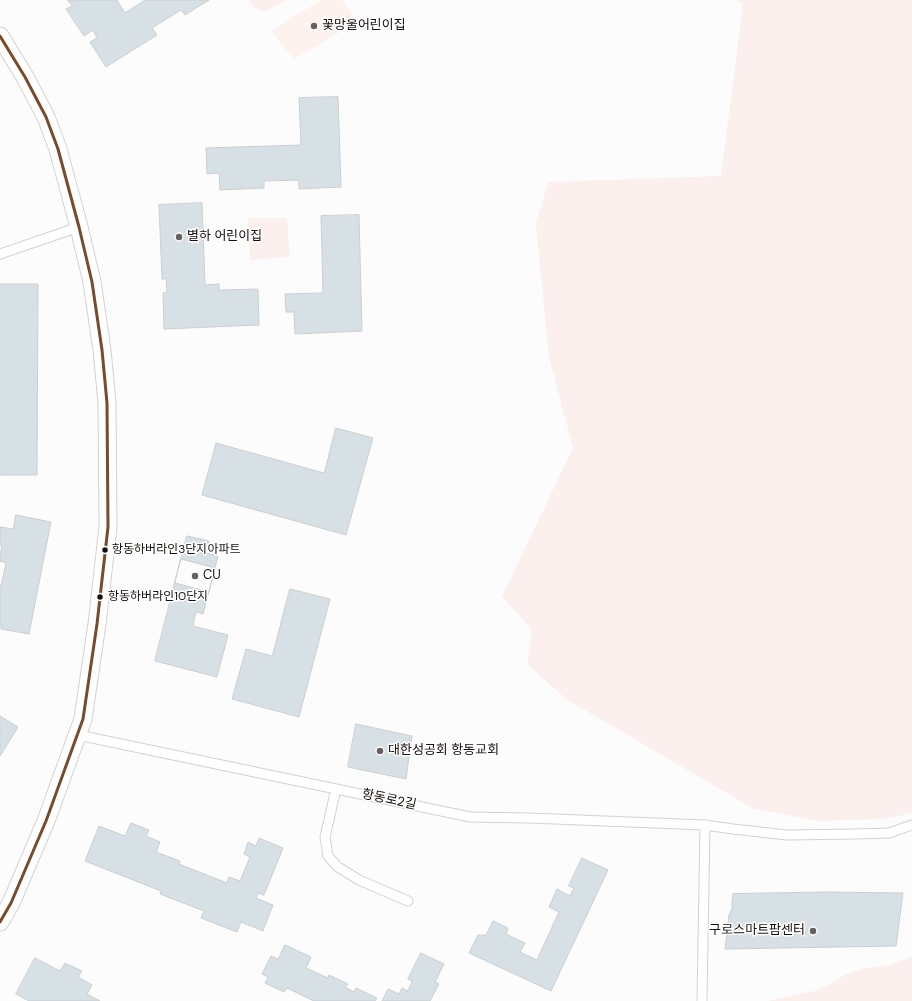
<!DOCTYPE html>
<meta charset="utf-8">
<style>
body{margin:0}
canvas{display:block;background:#fcfcfc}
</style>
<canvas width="912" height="1001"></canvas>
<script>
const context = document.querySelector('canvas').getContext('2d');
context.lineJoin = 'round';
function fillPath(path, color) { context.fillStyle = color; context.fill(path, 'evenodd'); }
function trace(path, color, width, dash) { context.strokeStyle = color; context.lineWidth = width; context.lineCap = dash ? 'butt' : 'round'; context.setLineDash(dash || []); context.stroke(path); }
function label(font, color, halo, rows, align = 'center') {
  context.font = font + ' "DM Sans","Noto Sans KR",sans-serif'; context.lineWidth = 3; context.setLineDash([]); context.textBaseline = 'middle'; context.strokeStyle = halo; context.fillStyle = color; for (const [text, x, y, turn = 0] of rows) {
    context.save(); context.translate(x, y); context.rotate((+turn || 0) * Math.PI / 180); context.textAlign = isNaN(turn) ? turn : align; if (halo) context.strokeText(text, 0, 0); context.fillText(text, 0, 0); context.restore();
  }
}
fillPath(new Path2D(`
 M321 0H342L357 22 294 59 271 31Z`), '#fef2ee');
fillPath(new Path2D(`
 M249 0H286L265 12 253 7Z
 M734 0H912V813L884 819 819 821 754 809 566 699 527 664 532 630 502 596 573 448 549 357 536 224 548 182 721 176 743 3Z
 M248 218H287L290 257 250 260Z
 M912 957V1001H767L815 991 836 981 844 975 865 968 888 965Z`), '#fbf0ed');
const building = new Path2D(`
 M68 0H117L125 13 145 0H209L185 15 181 10 152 28 157 35 106 67 90 42 97 38 93 30 84 36 66 9 72 6Z
 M338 97 341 187 299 189V180L264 181V188L220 190 219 173 207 174 206 148 301 145 299 98Z
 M202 203 205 285 219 284V290L258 289 259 325 164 329 163 293 167 292 166 279H162L159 205Z
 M359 215 362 331 295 334 294 312H286L285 294 323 293 321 216Z
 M0 284H38L37 475H0Z
 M336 428 373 438 346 535 202 495 216 443 324 473Z
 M16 515 51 522 29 634 1 629V625H0V586H1L6 563 0 561V556L2 546 0 545V527L13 529Z
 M187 536 209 541 206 553 218 556 203 614 196 612 193 626 228 635 217 677 155 661Z
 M181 559 215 568 209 592 175 583Z
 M290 589 330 599 299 717 232 699 246 649 272 656Z
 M0 716 18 727 0 756Z
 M356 724 412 736 406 779 348 767Z
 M131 823 149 830 146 836 160 842 156 852 180 861 179 864 227 883 229 877 240 881 250 857 244 854 248 842 256 846 259 838 283 848 264 895 258 893 256 898 273 905 263 931 241 922 237 932 201 918 204 911 160 894 161 891 85 861 99 826 125 836Z
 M582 858 608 870 551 991 469 953 478 935H486L493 921 508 928 506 934 525 943 520 952 537 960 559 912 549 907 557 889 570 896 574 888 569 886Z
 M826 892 903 893 896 946 725 949 729 915 732 909V902L733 894Z
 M285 945 311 957 306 968 328 978 329 975 348 984 345 987 354 992 356 988 377 998 375 1001H314L287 988 284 992 265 983 268 977 262 974 271 956 278 959Z
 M421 953 444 964 435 982 439 984 430 1001H382L388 989 399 994 402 988 408 991 412 981 408 979Z
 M35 958 60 971 65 963 82 971 78 977 92 985 87 994 100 1001H29L16 994Z`);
fillPath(building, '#d6e0e5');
trace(building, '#cacfd1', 1);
const lane = new Path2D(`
 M0 254 79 227
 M78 735 470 817 529 818 705 825 733 829 787 835 857 834 889 833 912 825
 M336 789 325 837 328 856 338 867 359 880 408 901
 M702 1001 705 825`);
const street = new Path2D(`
 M0 36 25 77 46 117 58 149 79 227 92 282 102 350 107 403 108 527 97 624 83 719 46 821 11 903 0 922`);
trace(lane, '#d6d1cf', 11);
trace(street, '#d6d1cf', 19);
trace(lane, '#fff', 9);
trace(street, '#fff', 17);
trace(new Path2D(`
 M0 36 25 77 46 117 58 149 79 227 92 282 102 350 107 403 108 527 97 624 83 719 46 821 11 903 0 922`), '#7a4b2a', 3);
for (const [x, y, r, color] of [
 [314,26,4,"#66615f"],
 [179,237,4,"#66615f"],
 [105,550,3.5,"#160e0b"],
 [195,576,4,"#66615f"],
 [100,597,3.5,"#160e0b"],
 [380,751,4,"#66615f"],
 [813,931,4,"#66615f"]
]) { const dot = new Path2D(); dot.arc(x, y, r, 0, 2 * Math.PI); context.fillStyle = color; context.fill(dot); trace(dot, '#fff', 1.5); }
label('12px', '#160e0b', '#fff', [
 ["항동하버라인3단지아파트",112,550],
 ["항동하버라인10단지",108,597]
], 'left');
label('13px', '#160e0b', '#fff', [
 ["꽃망울어린이집",322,26],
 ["별하 어린이집",187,237],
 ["CU",203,576],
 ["대한성공회 항동교회",388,751],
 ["구로스마트팜센터",805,931,"right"]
], 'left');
label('13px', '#160e0b', '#fff', [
 ["항동로2길",389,800,12]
]);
</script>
